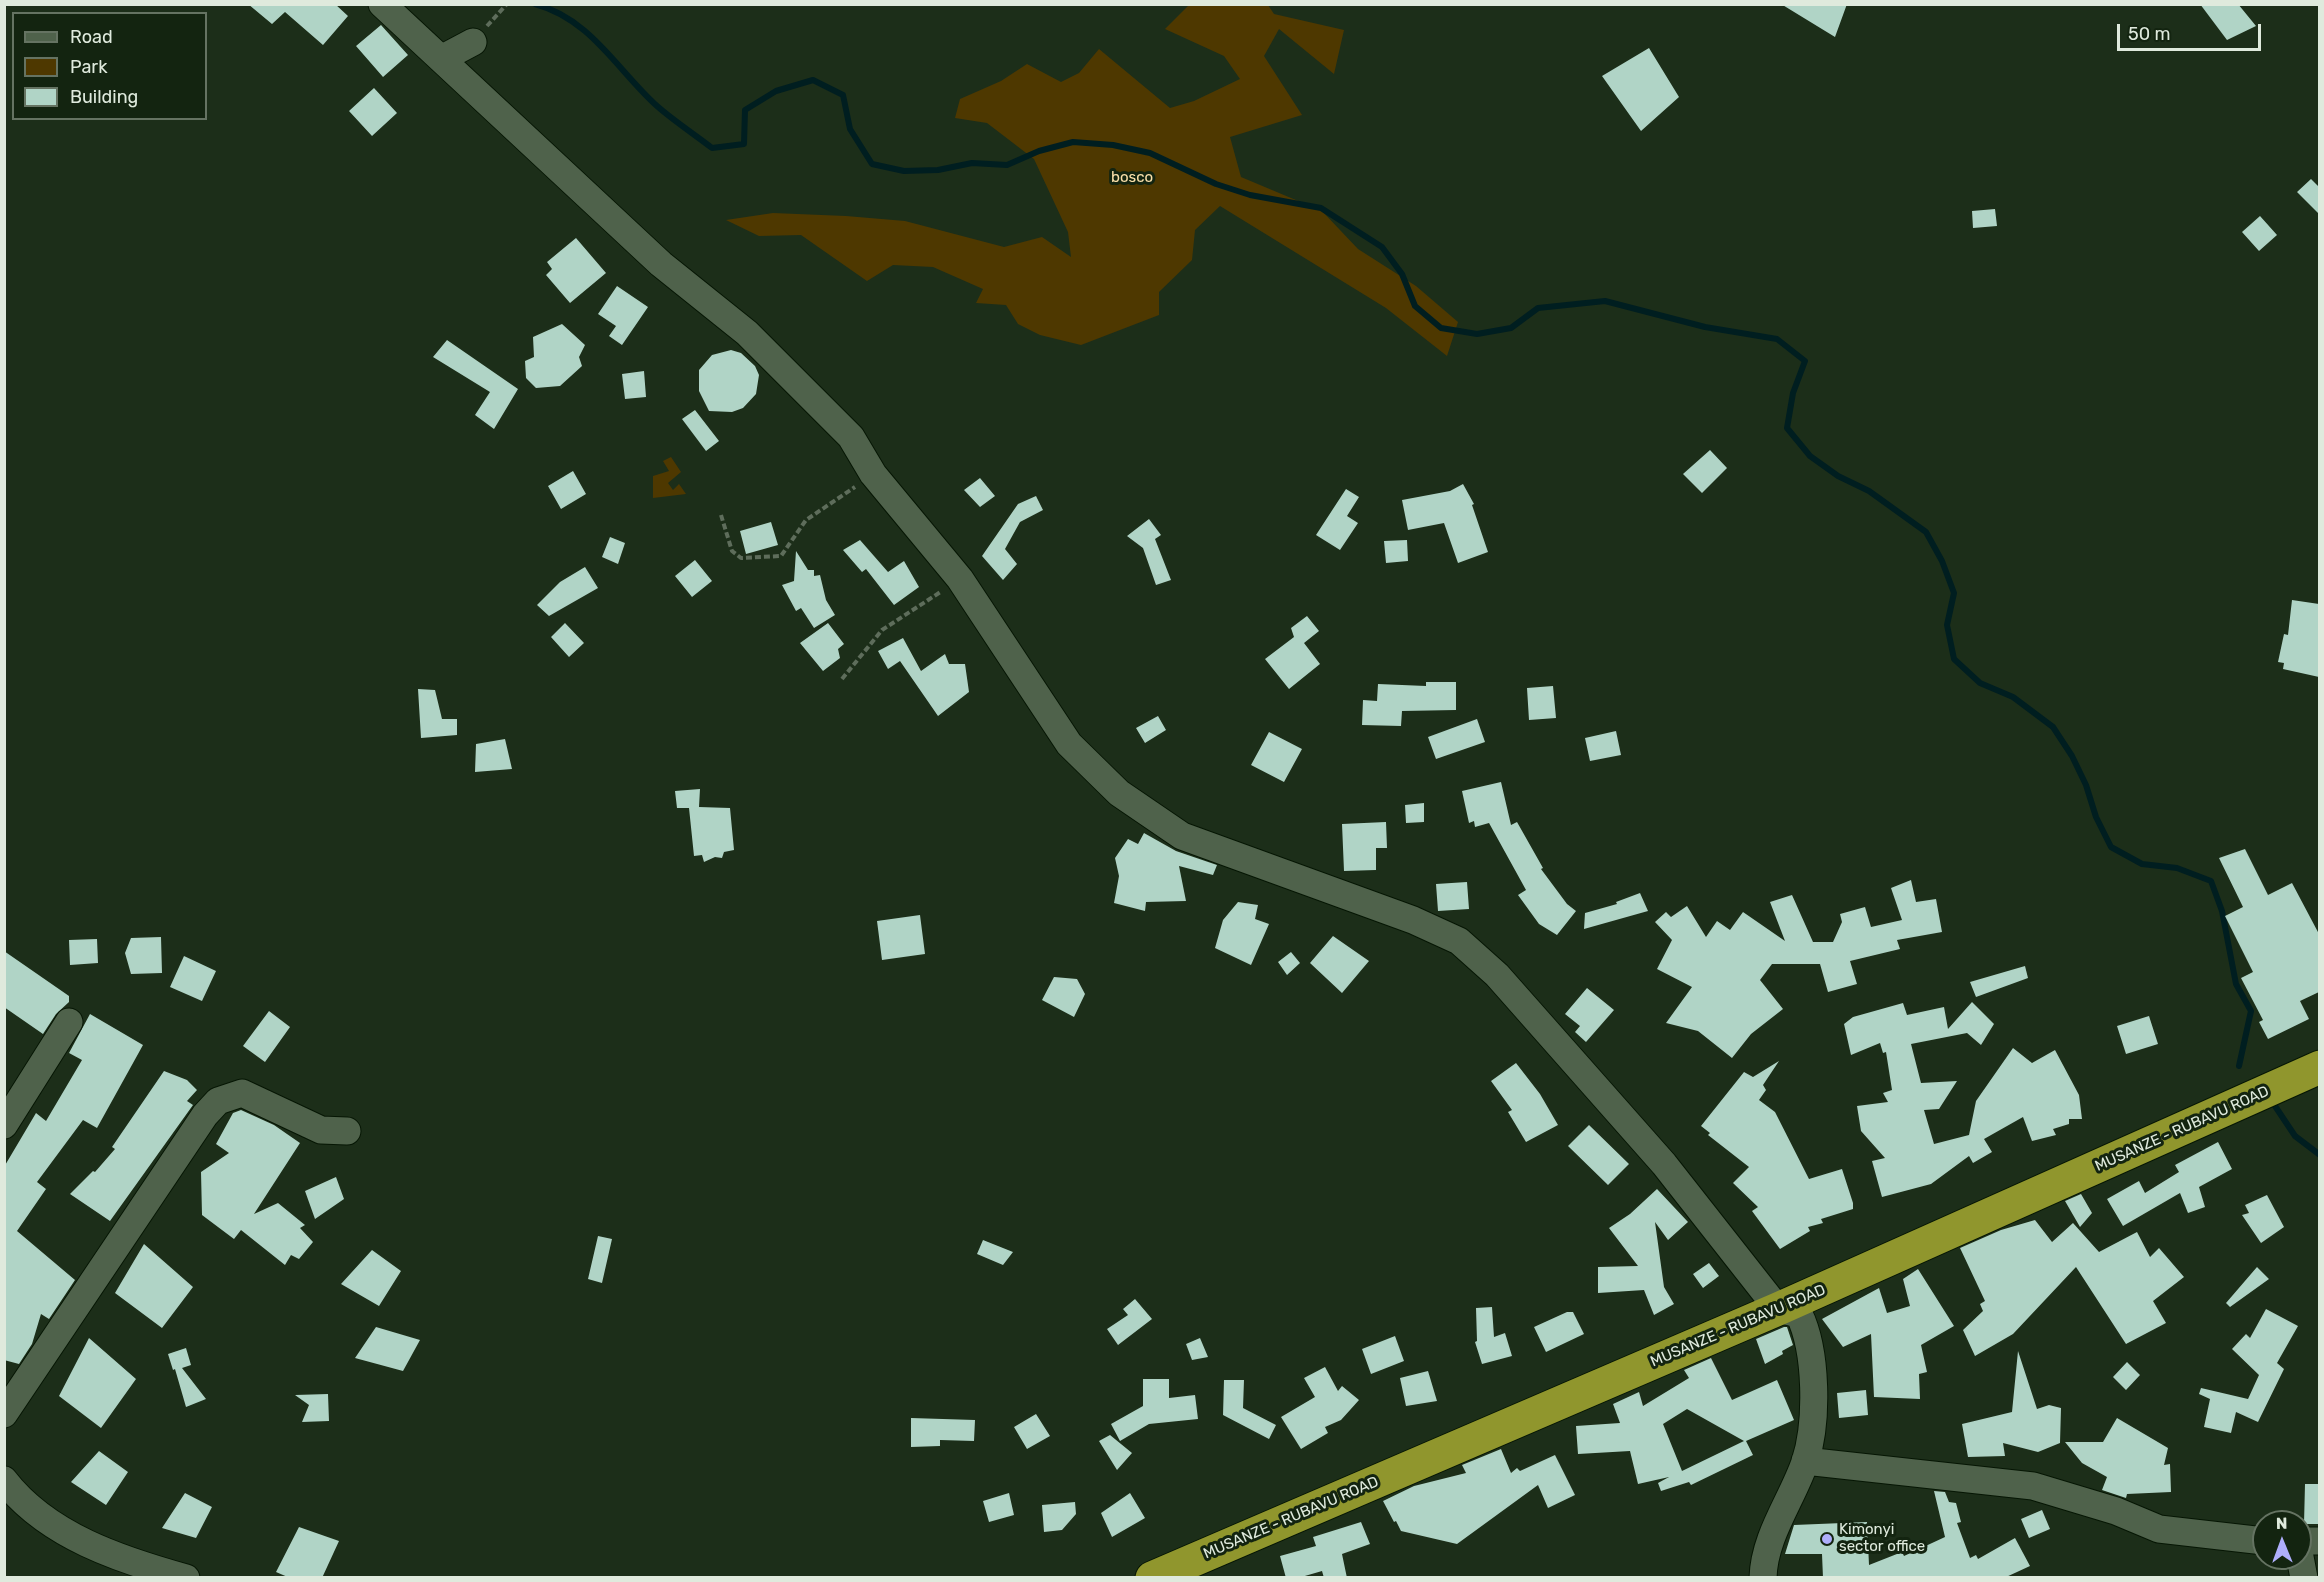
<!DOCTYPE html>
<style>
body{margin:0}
#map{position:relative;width:2324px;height:1582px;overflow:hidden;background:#1c2e19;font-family:Rubik,sans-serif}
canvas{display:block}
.frame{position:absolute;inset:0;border:6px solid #dfeadd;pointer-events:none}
.legend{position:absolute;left:12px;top:12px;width:195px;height:108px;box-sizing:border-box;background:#132410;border:2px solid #657362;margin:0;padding:8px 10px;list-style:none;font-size:18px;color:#dfeadd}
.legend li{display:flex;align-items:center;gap:12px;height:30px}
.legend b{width:30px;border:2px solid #657362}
.north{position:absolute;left:2252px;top:1510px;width:60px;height:60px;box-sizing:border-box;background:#132410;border:2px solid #657362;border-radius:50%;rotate:359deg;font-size:16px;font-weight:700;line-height:24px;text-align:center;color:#dfeadd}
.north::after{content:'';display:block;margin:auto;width:21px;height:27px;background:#aeaefb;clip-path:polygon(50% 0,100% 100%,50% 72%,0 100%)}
.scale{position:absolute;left:2117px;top:24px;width:144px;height:27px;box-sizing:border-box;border:3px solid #dfeadd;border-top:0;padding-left:8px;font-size:18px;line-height:21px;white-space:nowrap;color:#dfeadd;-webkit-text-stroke:4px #132410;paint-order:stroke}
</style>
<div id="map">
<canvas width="2324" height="1582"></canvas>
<div class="frame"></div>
<ul class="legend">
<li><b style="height:8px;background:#4f624b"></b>Road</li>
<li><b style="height:16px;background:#4e3800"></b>Park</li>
<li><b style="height:16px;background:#b0d4c6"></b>Building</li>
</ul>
<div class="north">N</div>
<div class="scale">50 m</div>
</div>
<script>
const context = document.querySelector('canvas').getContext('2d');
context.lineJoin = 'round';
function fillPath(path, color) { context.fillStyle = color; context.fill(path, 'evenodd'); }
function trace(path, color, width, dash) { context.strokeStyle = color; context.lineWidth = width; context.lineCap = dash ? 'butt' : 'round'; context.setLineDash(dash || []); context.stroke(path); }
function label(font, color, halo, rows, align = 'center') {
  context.font = font + ' Rubik,sans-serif'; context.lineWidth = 6; context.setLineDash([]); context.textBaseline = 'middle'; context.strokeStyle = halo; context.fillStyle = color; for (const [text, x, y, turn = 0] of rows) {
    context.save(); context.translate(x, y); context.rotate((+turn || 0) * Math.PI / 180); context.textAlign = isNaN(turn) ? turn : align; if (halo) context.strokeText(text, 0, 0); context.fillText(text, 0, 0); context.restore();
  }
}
fillPath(new Path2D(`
 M1189 5H1268L1274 14 1344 30 1334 74 1279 29 1264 56 1302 115 1230 137 1241 177 1322 211 1358 249 1416 286 1458 322 1447 356 1386 308 1220 206 1195 230 1192 260 1159 292V315L1081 345 1040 335 1018 324 1006 305 976 303 983 289 933 267 893 265 867 281 801 235 759 236 726 220 773 213 846 216 905 221 1004 247 1042 237 1071 257 1068 232 1034 159 987 123 955 118 960 99 1001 81 1027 64 1061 82 1079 73 1099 49 1170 108 1194 101 1240 79 1224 56 1165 29Z
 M671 457 681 472 668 483 673 490 679 484 686 494 653 498V476L669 471 663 461Z`), '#4e3800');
trace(new Path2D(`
 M535 4C591 19 617 70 657 106 674 121 694 134 712 148L744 144 745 110 776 91 813 80 843 95 850 129 872 164 904 171 938 170 972 163 1007 165 1039 151 1073 142 1113 145 1150 153 1216 184 1250 195 1321 208 1382 247 1402 274 1415 306 1441 328 1477 334 1511 328 1538 308 1605 301 1705 327 1777 339 1805 361 1793 393 1787 428 1810 456 1838 476 1869 491 1926 532 1942 561 1954 593 1947 625 1954 659 1980 683 2013 697 2053 727 2072 756 2086 785 2096 817 2111 847 2142 864 2177 868 2211 881 2222 911 2236 984 2251 1011 2239 1066
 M2275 1106 2295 1136 2320 1155`), '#001e20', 6);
fillPath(new Path2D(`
 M248 4H335L348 16 323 45 285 12 272 24Z
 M1781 4H1847L1835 37Z
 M2200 4H2238L2256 26 2227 40Z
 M381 25 408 55 383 77 356 46Z
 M1649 48 1679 97 1641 131 1602 76Z
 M374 88 397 113 372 136 349 111Z
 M2311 179 2319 187V214L2297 192Z
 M1995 209 1997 226 1973 228 1972 211Z
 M2260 216 2277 235 2259 251 2242 232Z
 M576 238 606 273 570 303 546 275 552 269 547 262Z
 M617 286 648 307 622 345 609 336 616 326 598 314Z
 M562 324 585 345 579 357 582 366 560 386 536 388 526 378 525 361 534 357 533 337Z
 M447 340 518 389 494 429 475 415 490 392 433 357Z
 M731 350 741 353 755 366 759 375 756 394 743 408 732 412 709 411 699 391V370L712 355Z
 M644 371 646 397 625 399 622 374Z
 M695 410 719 441 706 451 682 419Z
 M1710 450 1727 468 1702 493 1683 474Z
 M573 471 586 494 561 509 548 486Z
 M980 478 995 496 980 507 964 490Z
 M1463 484 1474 504 1472 505 1488 552 1458 563 1444 523 1408 530 1402 500 1450 491Z
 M1346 489 1359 497 1347 516 1358 523 1340 550 1316 535Z
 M1036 496 1043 510 1020 522 1005 549 1017 564 1003 580 982 556 1018 504Z
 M1149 519 1161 535 1155 539 1171 580 1156 585 1143 548 1127 536Z
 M771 522 778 545 746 554 740 531Z
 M610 537 625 543 618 564 602 557Z
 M860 540 888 572 904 561 919 587 894 605 866 569 862 572 843 550Z
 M1407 540 1408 561 1386 563 1384 541Z
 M796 551 808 570H814V576L820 575 826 600 835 615 814 628 801 608 796 611 782 585 794 581Z
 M695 560 712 581 692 597 675 576Z
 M585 567 598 588 549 616 537 605 560 582Z
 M2292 600 2319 604V677L2283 669 2284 663 2278 662 2284 634 2288 635Z
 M1307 616 1319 631 1304 643 1320 664 1289 689 1265 659 1294 637 1291 628Z
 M565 623 584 643 569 657 551 637Z
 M828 623 844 644 838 649 840 658 823 671 800 643Z
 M903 638 921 671 945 654 949 664H965L969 692 938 716 900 661 888 669 878 651Z
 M1426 682H1456V710L1402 711 1401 726 1362 725 1363 700 1377 701 1378 684 1426 686Z
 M1553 686 1556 718 1529 720 1527 688Z
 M418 689 435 690 442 719H457V735L421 738Z
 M1158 716 1166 730 1145 743 1136 728Z
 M1477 719 1485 742 1436 759 1428 737Z
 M1616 731 1621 755 1590 761 1585 738Z
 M1269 732 1302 749 1284 782 1251 765Z
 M505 739 512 769 475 772 476 744Z
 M1501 782 1511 825 1517 822 1543 868 1541 869 1567 904 1576 911 1557 935 1539 924 1518 895 1526 890 1489 823 1475 827 1474 821 1469 823 1462 791Z
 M700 789 699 807 730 808 734 850 724 852 722 858 715 857 704 862 702 855 694 856 689 808H677L675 791Z
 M1424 803V822L1406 823 1405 805Z
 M1386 822 1387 848H1376V870L1344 871 1342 824Z
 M1144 833 1176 851 1217 865 1213 875 1179 866 1186 901 1146 902 1145 911 1114 903 1119 876 1115 858 1128 839 1138 844Z
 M2245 849 2268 895 2292 883 2319 934V992L2300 1001 2309 1019 2268 1039 2259 1022 2263 1020 2241 978 2253 972 2225 916 2243 907 2219 858Z
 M1911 880 1916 902 1936 899 1942 932 1897 940 1900 949 1850 961 1857 984 1828 992 1820 964H1772L1760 980 1783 1009 1751 1034 1732 1058 1698 1031 1666 1023 1692 987 1657 969 1672 940 1655 922 1666 912 1671 917 1687 906 1706 937 1717 921 1730 930 1743 912 1785 941 1770 902 1792 895 1813 942H1833L1842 922 1840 914 1865 907 1871 927 1902 920 1891 888Z
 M1467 882 1469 909 1438 911 1436 884Z
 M1640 893 1648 911 1584 929 1585 913 1617 904 1616 902Z
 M1238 902 1258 905 1255 919 1269 924 1251 965 1215 948 1223 920Z
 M920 915 925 954 882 960 877 921Z
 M1333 936 1369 961 1342 993 1310 963Z
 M161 937 162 973 131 974 125 953 131 938Z
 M97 939 98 963 70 965 69 940Z
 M4 951 69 996V1002L56 1014 43 1034 4 1007Z
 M1291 952 1300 963 1287 975 1278 962Z
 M184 956 216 971 202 1001 170 987Z
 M2025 966 2028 978 1976 997 1970 982Z
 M1054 977 1077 979 1085 994 1074 1017 1042 1000Z
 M1587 988 1614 1010 1586 1042 1575 1032 1580 1026 1565 1014Z
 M1972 1002 1994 1024 1981 1045 1967 1033 1911 1044 1921 1083 1957 1081 1939 1109 1924 1110 1934 1144 1969 1135 1976 1101 2013 1048 2032 1063 2055 1050 2079 1095 2082 1119H2069V1124L2053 1129 2056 1135 2032 1141 2023 1117 1984 1139 1992 1152 1973 1163 1969 1156 1931 1184 1882 1197 1872 1161 1885 1158 1861 1131 1857 1106 1888 1102 1883 1093 1892 1090 1886 1052 1883 1053 1880 1043 1851 1055 1844 1024 1853 1017 1903 1003 1907 1015 1944 1007 1948 1029Z
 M269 1011 290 1027 265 1062 243 1046Z
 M90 1014 143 1045 97 1128 83 1120 37 1182 46 1189 17 1231 75 1280 49 1319 41 1314 32 1344 19 1364 4 1360V1167L36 1113 46 1121 82 1060 69 1053Z
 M2149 1016 2158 1044 2126 1054 2117 1026Z
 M1779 1061 1763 1085 1766 1090 1759 1100 1775 1112 1809 1179 1842 1169 1853 1203V1209L1821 1219 1823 1223 1808 1227 1810 1231 1780 1249 1752 1211 1758 1207 1733 1183 1749 1167 1708 1135 1710 1133 1701 1126 1744 1072 1753 1077Z
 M1516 1063 1540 1094 1558 1125 1526 1142 1508 1112 1512 1110 1491 1081Z
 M164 1071 187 1080 197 1090 187 1101 193 1105 110 1221 70 1194 93 1171 95 1172 115 1149 112 1147Z
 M241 1110 274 1125 300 1143 254 1214 278 1203 305 1225 300 1228 313 1242 299 1259 291 1255 285 1265 241 1230 234 1239 202 1215 201 1172 229 1153 216 1144 233 1113Z
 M1589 1125 1629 1164 1608 1185 1568 1146Z
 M2218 1142 2232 1169 2199 1187 2205 1207 2188 1213 2180 1193 2123 1226 2107 1199 2139 1181 2145 1193 2179 1172 2175 1165Z
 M336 1177 344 1199 315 1219 305 1191Z
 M1657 1189 1688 1222 1668 1240 1655 1222 1664 1287 1674 1304 1654 1315 1644 1290 1598 1293V1267L1638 1266 1609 1228 1630 1214Z
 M2081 1194 2092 1213 2080 1227 2065 1201Z
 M2267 1195 2284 1227 2261 1243 2242 1215 2249 1213 2245 1205Z
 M2035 1220 2052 1242 2073 1223 2099 1252 2137 1232 2150 1257 2159 1248 2184 1277 2153 1301 2166 1323 2126 1344 2076 1267 2013 1334 1975 1356 1963 1330 1983 1311 1980 1304 1985 1301 1960 1248 2001 1230Z
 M598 1236 612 1239 602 1283 588 1279Z
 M983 1240 1013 1252 1003 1265 977 1254Z
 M144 1244 193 1287 162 1328 115 1293Z
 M372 1250 401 1271 379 1306 341 1284Z
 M1709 1263 1719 1276 1703 1288 1693 1274Z
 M2257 1267 2269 1279 2230 1307 2226 1303Z
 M1918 1269 1954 1326 1921 1345 1927 1372 1919 1374 1920 1399 1874 1397 1871 1334 1843 1347 1822 1319 1879 1288 1887 1313 1910 1306 1903 1279Z
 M1135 1299 1152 1319 1118 1345 1107 1329 1128 1315 1123 1309Z
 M1492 1307 1494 1337 1505 1333 1512 1356 1482 1364 1475 1342 1477 1341 1476 1308Z
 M2266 1309 2298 1326 2277 1363 2284 1369 2258 1422 2236 1412 2231 1433 2204 1427 2210 1399 2199 1394 2201 1388 2248 1399 2259 1375 2232 1349 2246 1334 2250 1338Z
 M1567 1312H1573L1584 1334 1546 1352 1534 1327Z
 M376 1327 420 1340 403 1371 355 1358Z
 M1784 1327H1787L1793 1345 1782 1351 1783 1354 1765 1364 1756 1339Z
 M1395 1336 1404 1361 1371 1374 1362 1349Z
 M89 1338 136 1379 101 1428 59 1396Z
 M1200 1338 1208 1357 1192 1360 1186 1344Z
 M186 1348 191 1365 182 1368 206 1399 186 1407 175 1369 173 1370 168 1354Z
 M2018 1351 2037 1409 2049 1405 2061 1408 2060 1443 2038 1452 2003 1443 2005 1456 1968 1457 1962 1424 2012 1412Z
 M1711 1358 1732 1400 1777 1380 1794 1420 1746 1441 1753 1455 1691 1485 1689 1482 1661 1491 1658 1483 1669 1477 1638 1484 1630 1451 1578 1454 1576 1426 1620 1423 1613 1404 1639 1392 1643 1406 1689 1378 1684 1370ZM1687 1409 1744 1441 1682 1471 1663 1424Z
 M2127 1362 2140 1375 2126 1390 2113 1377Z
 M1325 1367 1338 1391 1342 1386 1359 1400 1341 1420 1325 1427 1328 1433 1301 1449 1281 1417 1315 1397 1304 1378Z
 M1428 1371 1437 1401 1406 1406 1400 1378Z
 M1143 1379H1169V1398L1195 1395 1198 1419 1149 1424 1120 1441 1111 1424 1143 1406Z
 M1224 1380H1244L1243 1408 1276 1425 1269 1439 1223 1415Z
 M1866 1390 1868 1415 1839 1418 1837 1393Z
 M328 1394 329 1421 302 1422 309 1405 295 1395Z
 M1036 1414 1050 1436 1027 1449 1014 1427Z
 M911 1418 975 1420 974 1441 940 1440V1446L911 1447Z
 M2117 1418 2168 1448 2164 1465 2170 1464 2171 1492 2127 1494 2126 1498 2102 1490 2107 1477 2082 1463 2065 1442H2103Z
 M1110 1435 1132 1453 1117 1470 1099 1441Z
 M1501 1449 1511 1473 1517 1468 1520 1471 1555 1455 1575 1495 1548 1508 1538 1485 1457 1544 1401 1531 1396 1521 1394 1522 1383 1501 1414 1486 1466 1473 1462 1465Z
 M99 1451 128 1472 106 1505 71 1482Z
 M2305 1484H2319V1524H2304Z
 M1934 1491 1945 1492 1949 1502 1956 1503 1961 1522 1957 1523 1970 1558 1976 1555 1978 1559 2015 1538 2030 1566 2004 1578H1823L1822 1554H1785L1794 1525 1867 1522 1869 1565 1902 1552 1904 1556 1945 1537Z
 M185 1493 212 1507 196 1538 162 1528Z
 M1009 1493 1014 1515 989 1522 983 1501Z
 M1130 1493 1145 1518 1112 1537 1101 1513Z
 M1075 1502 1076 1514 1062 1530 1044 1532 1042 1505Z
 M2042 1510 2050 1529 2029 1538 2021 1519Z
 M1361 1522 1370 1544 1342 1554 1347 1578H1324L1322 1571 1298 1578H1286L1280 1556 1316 1546 1313 1537Z
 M299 1527 339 1541 322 1578H290L276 1572Z`), '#b0d4c6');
const minor = new Path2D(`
 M382 4 661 264 747 333 851 437 873 474 960 579 1069 744 1119 793 1182 836 1413 920 1459 941 1497 975 1664 1164 1778 1309 1799 1314C1817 1351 1818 1422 1805 1462 1792 1500 1764 1536 1763 1578
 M441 59 473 42
 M4 1125 69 1022
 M4 1414 205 1115 218 1101 242 1093 321 1130 347 1131
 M1805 1461 2033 1486 2116 1511 2159 1529 2264 1541
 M4 1480C47 1536 121 1560 186 1578
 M2300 1541H2320
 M2300 1557 2304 1578`);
const highway = new Path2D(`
 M1152 1578 1778 1309 2320 1067`);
trace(minor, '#061604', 29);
trace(highway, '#061604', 35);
trace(new Path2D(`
 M487 26 507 4
 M721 515 732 551 741 558 781 556 806 520 855 487
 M842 679 882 630 942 591`), '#5e6d5b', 4, [6, 3]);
trace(minor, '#4f624b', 27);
trace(highway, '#90962d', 33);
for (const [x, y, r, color] of [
 [1827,1539,6,"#aeaefb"]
]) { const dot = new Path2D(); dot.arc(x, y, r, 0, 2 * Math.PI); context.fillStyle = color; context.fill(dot); trace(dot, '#132410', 2); }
label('15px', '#fbe0aa', '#132410', [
 ["bosco",1132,178]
]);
label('15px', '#dfeadd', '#132410', [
 ["MUSANZE - RUBAVU ROAD",2182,1129,-24],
 ["MUSANZE - RUBAVU ROAD",1738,1326,-23],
 ["MUSANZE - RUBAVU ROAD",1291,1518,-23]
]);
label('15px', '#dfeadd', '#132410', [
 ["Kimonyi",1839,1530],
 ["sector office",1839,1547]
], 'left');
</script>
